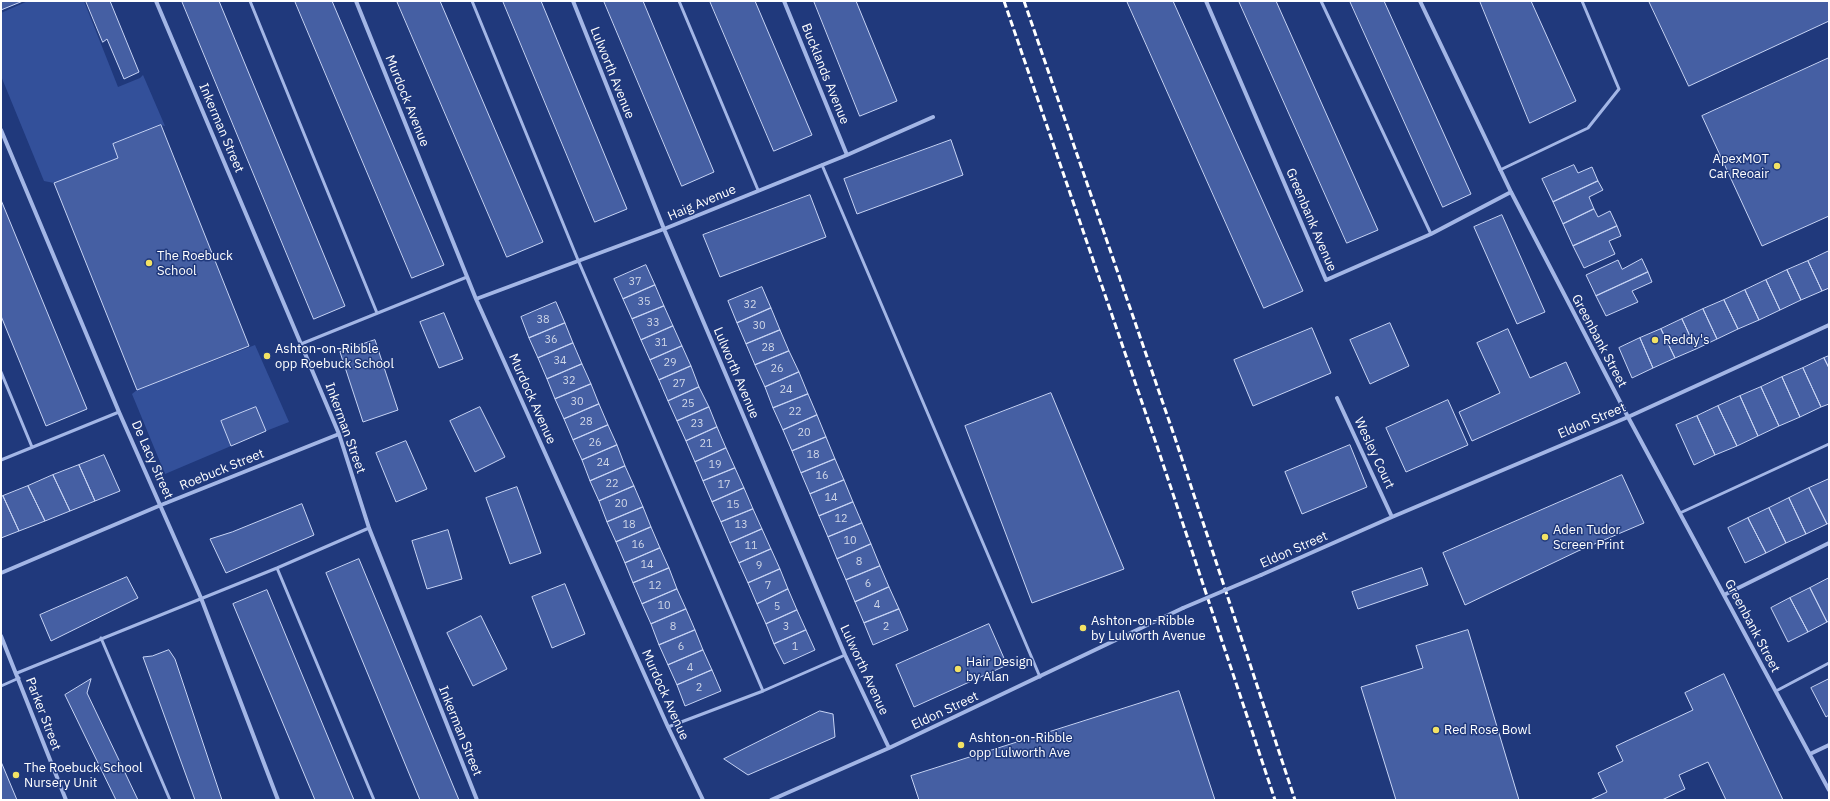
<!DOCTYPE html>
<style>
body{margin:0}
#map{position:relative;width:1830px;height:801px;overflow:hidden;background:#20397c;font-family:"IBM Plex Sans",sans-serif}
canvas{display:block}
.frame{position:absolute;inset:0;border:2px solid #fff;pointer-events:none}
</style>
<div id="map">
<canvas width="1830" height="801"></canvas>
<div class="frame"></div>
</div>
<script>
const context = document.querySelector('canvas').getContext('2d');
context.lineJoin = 'round';
function fillPath(path, color) { context.fillStyle = color; context.fill(path, 'evenodd'); }
function trace(path, color, width, dash) { context.strokeStyle = color; context.lineWidth = width; context.lineCap = dash ? 'butt' : 'round'; context.setLineDash(dash || []); context.stroke(path); }
function label(font, color, halo, rows, align = 'center') {
  context.font = font + ' "IBM Plex Sans",sans-serif'; context.lineWidth = 3; context.setLineDash([]); context.textBaseline = 'middle'; context.strokeStyle = halo; context.fillStyle = color; for (const [text, x, y, turn = 0] of rows) {
    context.save(); context.translate(x, y); context.rotate((+turn || 0) * Math.PI / 180); context.textAlign = isNaN(turn) ? turn : align; if (halo) context.strokeText(text, 0, 0); context.fillText(text, 0, 0); context.restore();
  }
}
fillPath(new Path2D(`
 M28 1H84L118 87 140 78 143 75 165 126 161 125 113 144 118 158 54 183 44 181 1 76V13Z
 M255 345 289 422 266 431 256 407 221 421 231 446 165 474 132 394 137 390Z`), '#33509a');
const building = new Path2D(`
 M1 1H23L1 10Z
 M86 1H110L139 72 124 79 107 39 103 42Z
 M182 1H219L345 306 314 319Z
 M295 1H332L444 265 412 278Z
 M397 1H440L543 242 507 257Z
 M503 1H541L627 209 595 222Z
 M604 1H643L714 172 682 186Z
 M710 1H755L812 135 774 151Z
 M814 1H856L897 101 860 116Z
 M1127 1H1173L1303 291 1264 308Z
 M1239 1H1276L1378 230 1347 243Z
 M1350 1H1384L1471 194 1443 207Z
 M1480 1H1531L1576 101 1530 123Z
 M1649 1H1829V21L1689 86Z
 M1829 58V216L1762 246 1702 116Z
 M161 125 249 346 137 390 54 183 118 158 113 144Z
 M951 140 963 175 857 214 844 179Z
 M1574 165 1578 173 1592 167 1598 181 1553 202 1542 179Z
 M1598 181 1603 190 1589 197 1594 209 1563 224 1553 202Z
 M810 195 826 237 720 277 703 235Z
 M1 200 87 409 46 426 1 316Z
 M1594 209 1598 217 1610 211 1617 226 1573 246 1563 224Z
 M1502 215 1545 312 1517 324 1474 227Z
 M1617 226 1621 236 1609 241 1615 254 1584 268 1573 246Z
 M1829 251V288L1822 291 1808 261Z
 M1642 259 1648 272 1596 296 1586 275 1618 260 1622 269Z
 M1808 261 1822 291 1801 300 1787 270Z
 M646 265 655 285 623 299 614 279Z
 M1787 270 1801 300 1780 310 1766 280Z
 M1648 272 1652 282 1632 291 1638 302 1606 316 1596 296Z
 M1766 280 1780 310 1759 320 1745 290Z
 M655 285 664 306 632 319 623 299Z
 M762 287 771 308 737 323 728 301Z
 M1745 290 1759 320 1738 329 1724 300Z
 M1724 300 1738 329 1717 339 1703 309Z
 M556 302 565 323 529 338 521 317Z
 M664 306 673 326 641 340 632 319Z
 M771 308 780 330 746 344 737 323Z
 M1703 309 1717 339 1696 349 1682 319Z
 M444 313 463 359 439 368 420 322Z
 M1682 319 1696 349 1675 358 1661 329Z
 M565 323 573 343 538 358 529 338Z
 M1390 323 1409 366 1370 384 1350 340Z
 M673 326 682 346 650 360 641 340Z
 M1312 328 1331 373 1253 406 1234 360Z
 M1508 329 1530 378 1566 362 1580 393 1472 441 1459 412 1500 393 1477 343Z
 M1661 329 1675 358 1653 368 1640 338Z
 M780 330 789 351 755 365 746 344Z
 M1640 338 1653 368 1632 378 1619 348Z
 M375 340 398 410 363 422 340 352Z
 M573 343 582 364 547 379 538 358Z
 M682 346 691 366 659 380 650 360Z
 M789 351 799 372 765 387 755 365Z
 M1829 356V368L1824 358Z
 M1824 358 1829 368V404L1821 407 1803 368Z
 M582 364 591 384 555 399 547 379Z
 M691 366 699 387 668 401 659 380Z
 M1803 368 1821 407 1800 417 1782 377Z
 M799 372 808 394 773 408 765 387Z
 M1782 377 1800 417 1779 426 1761 387Z
 M591 384 599 404 564 419 555 399Z
 M699 387 709 407 677 421 668 401Z
 M1761 387 1779 426 1758 436 1740 396Z
 M1051 393 1124 569 1032 603 965 426Z
 M808 394 817 415 783 430 773 408Z
 M1740 396 1758 436 1737 446 1718 406Z
 M1448 400 1468 445 1406 472 1386 428Z
 M599 404 608 425 573 440 564 419Z
 M1718 406 1737 446 1715 455 1697 416Z
 M256 407 266 431 231 446 221 421Z
 M480 407 505 457 475 472 450 421Z
 M709 407 717 427 686 441 677 421Z
 M817 415 826 437 792 451 783 430Z
 M1697 416 1715 455 1694 465 1676 425Z
 M608 425 617 445 582 460 573 440Z
 M717 427 726 448 695 462 686 441Z
 M826 437 835 459 801 473 792 451Z
 M406 441 427 489 396 502 376 453Z
 M617 445 625 466 590 481 582 460Z
 M1350 445 1367 487 1302 514 1285 472Z
 M726 448 735 468 703 481 695 462Z
 M104 455 120 491 95 501 79 465Z
 M835 459 844 480 810 494 801 473Z
 M79 465 95 501 70 511 53 475Z
 M625 466 634 486 599 501 590 481Z
 M735 468 744 488 712 502 703 481Z
 M53 475 70 511 45 521 28 486Z
 M1622 475 1644 523 1578 551 1465 605 1443 553Z
 M1829 479V523L1827 524 1809 488Z
 M844 480 853 502 819 516 810 494Z
 M28 486 45 521 19 531 3 496Z
 M634 486 643 507 607 522 599 501Z
 M517 487 541 553 510 564 486 498Z
 M744 488 753 509 721 522 712 502Z
 M1809 488 1827 524 1806 534 1789 498Z
 M3 496 19 531 1 538V497Z
 M1789 498 1806 534 1786 543 1769 508Z
 M853 502 862 523 828 537 819 516Z
 M302 504 314 535 226 573 210 539 232 532Z
 M643 507 651 527 616 542 607 522Z
 M1769 508 1786 543 1766 553 1748 518Z
 M753 509 762 529 730 543 721 522Z
 M1748 518 1766 553 1745 563 1728 528Z
 M862 523 871 544 837 559 828 537Z
 M651 527 660 548 625 563 616 542Z
 M762 529 771 549 739 563 730 543Z
 M448 530 462 579 427 589 412 541Z
 M871 544 880 566 846 580 837 559Z
 M660 548 669 568 633 583 625 563Z
 M771 549 780 569 748 583 739 563Z
 M359 559 459 800H420L326 573Z
 M880 566 889 587 855 602 846 580Z
 M669 568 677 589 642 604 633 583Z
 M1422 568 1428 585 1358 609 1352 592Z
 M780 569 788 589 757 604 748 583Z
 M127 577 138 598 51 641 40 615Z
 M1829 578V621L1827 622 1810 588Z
 M565 584 585 634 552 648 532 597Z
 M889 587 899 609 864 623 855 602Z
 M1810 588 1827 622 1808 632 1790 598Z
 M677 589 686 609 651 624 642 604Z
 M788 589 797 610 766 624 757 604Z
 M267 590 354 800H315L233 604Z
 M1790 598 1808 632 1788 642 1771 608Z
 M686 609 695 630 659 645 651 624Z
 M899 609 908 630 873 645 864 623Z
 M797 610 806 630 774 644 766 624Z
 M481 616 507 669 473 686 447 633Z
 M989 624 1007 665 914 707 896 665Z
 M695 630 703 650 668 665 659 645Z
 M806 630 815 650 784 664 774 644Z
 M1468 630 1519 800H1396L1361 687 1423 668 1416 646Z
 M169 650 175 659 222 800H195L143 657 152 656Z
 M703 650 712 670 677 685 668 665Z
 M712 670 721 691 685 706 677 685Z
 M1724 674 1783 800H1726L1708 762 1679 775 1685 789 1662 800H1590L1607 792 1598 773 1623 761 1616 746 1693 710 1685 693Z
 M91 679 87 693 138 800H116L65 695Z
 M1829 679V715L1826 717 1811 688Z
 M1179 691 1215 800H919L911 776Z
 M820 711 833 714 835 737 748 775 724 759Z
 M2 764 17 800H1V765Z`);
fillPath(building, '#455fa3');
trace(building, '#c7d4f5', 1);
trace(new Path2D(`
 M250 1 377 313
 M472 1 578 260 763 691
 M679 1 758 190
 M1321 1 1431 234
 M822 165 1040 677
 M1500 170 1588 128 1619 89 1582 1
 M301 344 467 277
 M1 372 32 447
 M1 460 119 412
 M1680 513 1829 444
 M277 568 374 800
 M101 638 170 800
 M17 673 277 568 369 528
 M1 686 19 678
 M1776 691 1829 663
 M668 727 763 691 845 655`), '#a3b6e6', 3);
trace(new Path2D(`
 M156 1 339 434 369 528 477 800
 M356 1 476 299 668 727 703 800
 M573 1 664 229 845 655 889 748
 M784 1 847 155
 M1206 1 1326 280 1431 234 1511 192
 M1420 1 1511 192 1628 417 1829 790
 M1 130 119 412 201 598 278 800
 M476 299 664 229 847 155 933 117
 M1337 398 1392 517
 M1 573 161 505 339 434
 M1261 575 1392 517 1628 417 1829 325
 M1724 595 1829 543
 M1 636 66 800
 M1810 754 1829 745
 M771 800 889 748 1183 608`), '#a3b6e6', 4);
trace(new Path2D(`
 M1004 1 1157 446 1275 800
 M1024 1 1175 438 1295 800`), '#fff', 3, [7, 3]);
trace(new Path2D(`
 M1183 608 1261 575`), '#a3b6e6', 4);
for (const [x, y, r, color] of [
 [1777,166,4,"#f3e264"],
 [149,263,4,"#f3e264"],
 [1655,340,4,"#f3e264"],
 [267,356,4,"#f3e264"],
 [1545,537,4,"#f3e264"],
 [1083,628,4,"#f3e264"],
 [958,669,4,"#f3e264"],
 [1436,730,4,"#f3e264"],
 [961,745,4,"#f3e264"],
 [16,775,4,"#f3e264"]
]) { const dot = new Path2D(); dot.arc(x, y, r, 0, 2 * Math.PI); context.fillStyle = color; context.fill(dot); trace(dot, '#20397c', 1.5); }
label('11px', '#d0d7e8', null, [
 ["37",635,282],
 ["35",644,302],
 ["32",750,305],
 ["38",543,320],
 ["33",653,323],
 ["30",759,326],
 ["36",551,340],
 ["31",661,343],
 ["28",768,348],
 ["34",560,361],
 ["29",670,363],
 ["26",777,369],
 ["32",569,381],
 ["27",679,384],
 ["24",786,390],
 ["30",577,402],
 ["25",688,404],
 ["22",795,412],
 ["28",586,422],
 ["23",697,424],
 ["20",804,433],
 ["26",595,443],
 ["21",706,444],
 ["18",813,455],
 ["24",603,463],
 ["19",715,465],
 ["16",822,476],
 ["22",612,484],
 ["17",724,485],
 ["14",831,498],
 ["20",621,504],
 ["15",733,505],
 ["12",841,519],
 ["18",629,525],
 ["13",741,525],
 ["10",850,541],
 ["16",638,545],
 ["11",751,546],
 ["8",859,562],
 ["14",647,565],
 ["9",759,566],
 ["6",868,584],
 ["12",655,586],
 ["7",768,586],
 ["4",877,605],
 ["10",664,606],
 ["5",777,607],
 ["8",673,627],
 ["3",786,627],
 ["2",886,627],
 ["6",681,647],
 ["1",795,647],
 ["4",690,668],
 ["2",699,688]
]);
label('13px', '#fff', '#20397c', [
 ["Lulworth Avenue",612,73,68],
 ["Bucklands Avenue",825,74,68],
 ["Murdock Avenue",407,101,68],
 ["Inkerman Street",221,128,67],
 ["Haig Avenue",702,203,-23],
 ["Greenbank Avenue",1311,220,67],
 ["Greenbank Street",1599,341,62],
 ["Lulworth Avenue",736,373,67],
 ["Murdock Avenue",532,399,66],
 ["Eldon Street",1592,421,-23],
 ["Inkerman Street",345,428,70],
 ["Wesley Court",1374,453,65],
 ["De Lacy Street",152,460,66],
 ["Roebuck Street",222,470,-22],
 ["Eldon Street",1294,550,-24],
 ["Greenbank Street",1752,626,62],
 ["Lulworth Avenue",864,670,65],
 ["Murdock Avenue",665,695,66],
 ["Eldon Street",945,711,-25],
 ["Parker Street",43,714,69],
 ["Inkerman Street",460,731,68]
]);
label('13px', '#fff', '#20397c', [
 ["ApexMOT",1769,159,"right"],
 ["Car Reoair",1769,174,"right"],
 ["The Roebuck",157,256],
 ["School",157,271],
 ["Reddy's",1663,340],
 ["Ashton-on-Ribble",275,349],
 ["opp Roebuck School",275,364],
 ["Aden Tudor",1553,530],
 ["Screen Print",1553,545],
 ["Ashton-on-Ribble",1091,621],
 ["by Lulworth Avenue",1091,636],
 ["Hair Design",966,662],
 ["by Alan",966,677],
 ["Red Rose Bowl",1444,730],
 ["Ashton-on-Ribble",969,738],
 ["opp Lulworth Ave",969,753],
 ["The Roebuck School",24,768],
 ["Nursery Unit",24,783]
], 'left');
</script>
